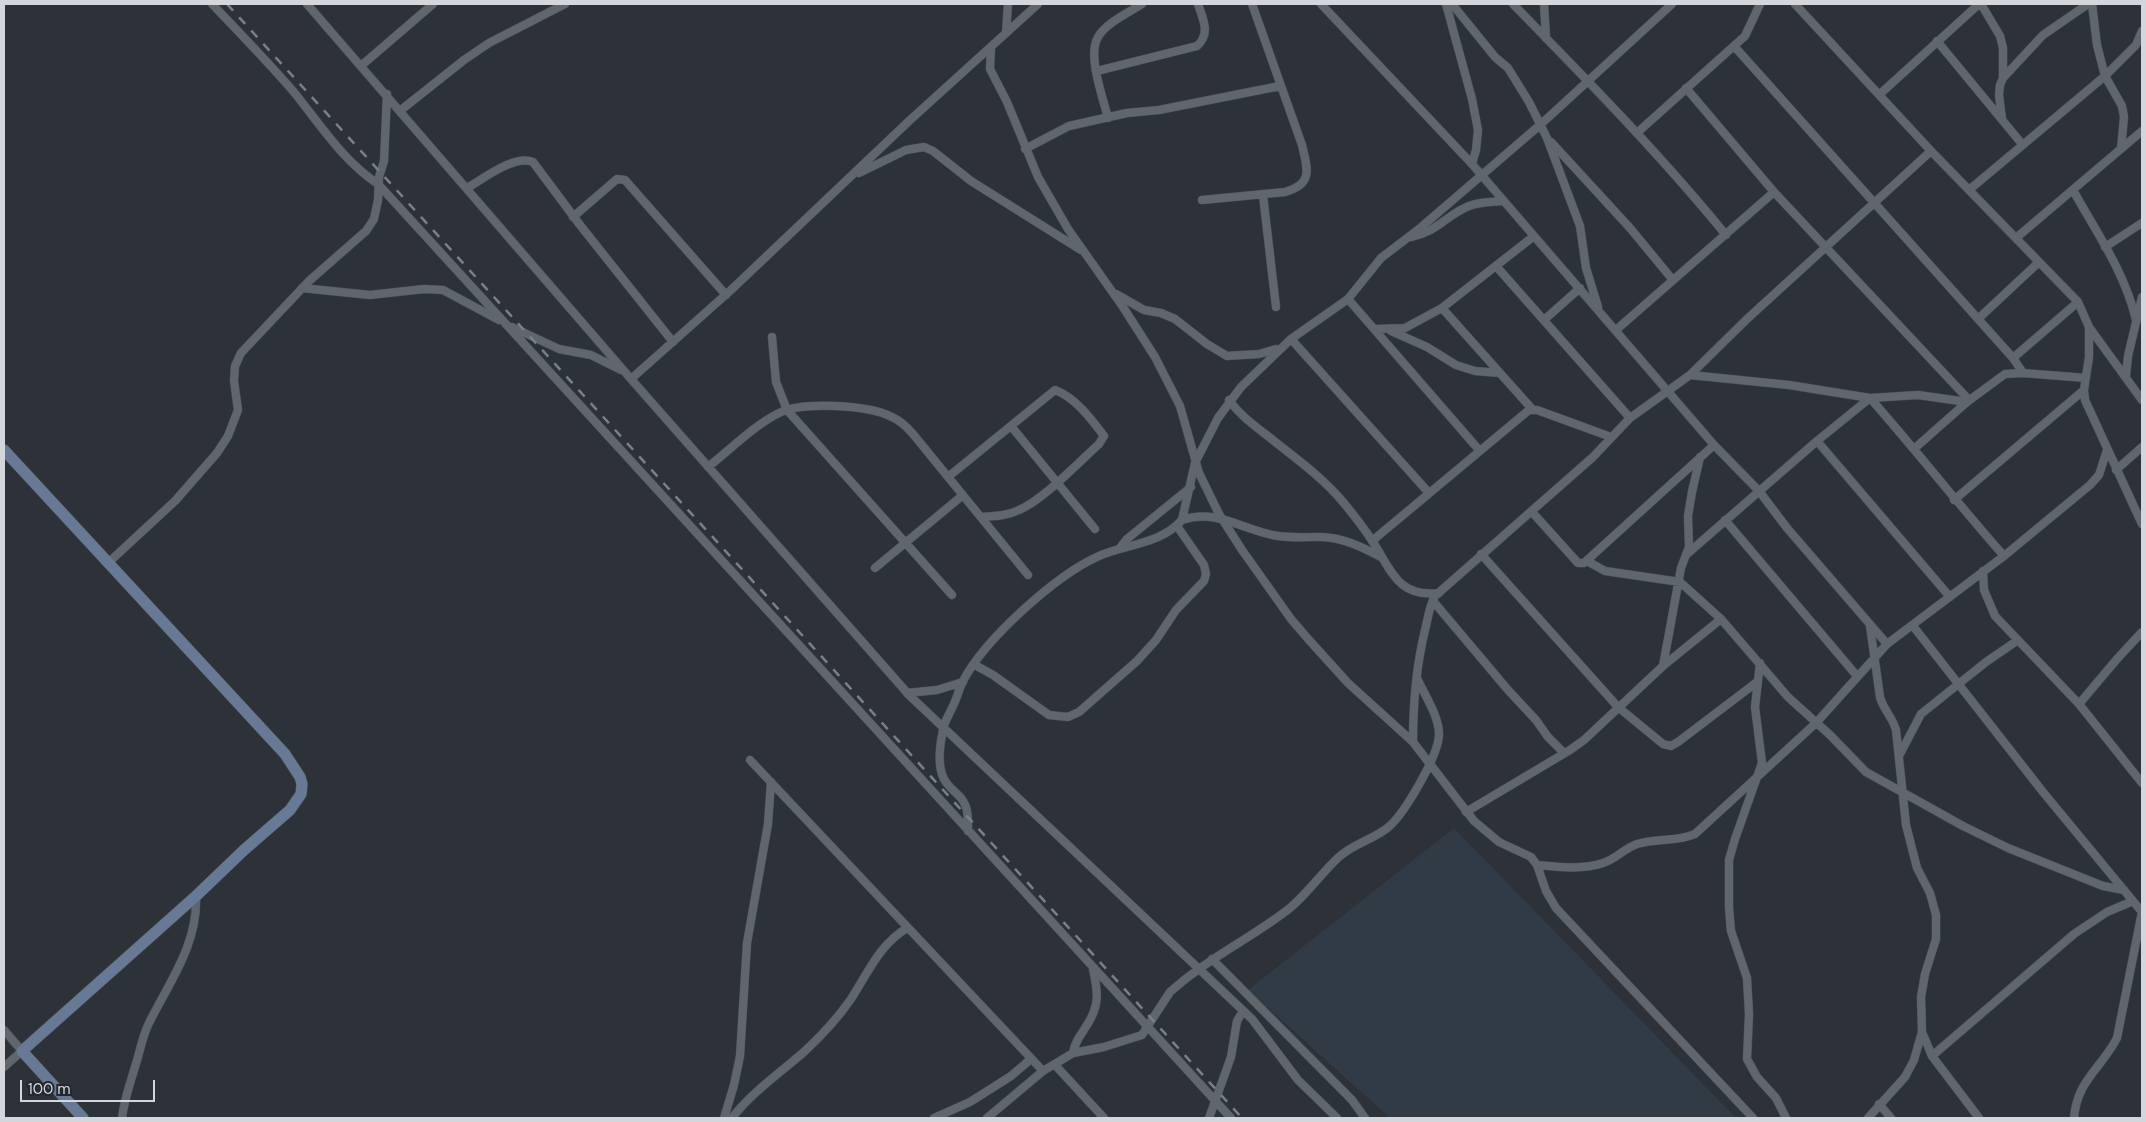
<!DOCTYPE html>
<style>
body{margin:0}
#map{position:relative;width:2146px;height:1122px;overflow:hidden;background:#2c3238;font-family:"DM Sans",sans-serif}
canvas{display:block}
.frame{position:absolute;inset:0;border:5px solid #d3d7db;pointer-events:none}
.scale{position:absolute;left:20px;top:1080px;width:135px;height:22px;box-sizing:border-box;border:2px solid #d3d7db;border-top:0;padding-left:6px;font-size:15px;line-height:18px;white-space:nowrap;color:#d3d7db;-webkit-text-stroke:4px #22282e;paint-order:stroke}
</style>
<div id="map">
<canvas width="2146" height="1122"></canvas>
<div class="frame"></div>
<div class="scale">100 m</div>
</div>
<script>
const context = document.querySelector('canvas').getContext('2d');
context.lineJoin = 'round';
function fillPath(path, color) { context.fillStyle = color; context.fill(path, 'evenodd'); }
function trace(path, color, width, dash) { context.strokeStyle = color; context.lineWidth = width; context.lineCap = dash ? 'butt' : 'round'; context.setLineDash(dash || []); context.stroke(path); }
fillPath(new Path2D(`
 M1454 828 1531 907 1736 1118H1390L1248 990Z`), '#303b46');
const minor = new Path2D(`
 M212 4C239 32 267 61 293 91 320 124 342 160 378 184L1231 1118
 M307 4 631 379 910 696 1252 1019 1298 1080 1337 1118
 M1321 4 1472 164 1714 445 1759 491 1787 528 1887 644
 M1446 4 1472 99 1478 130 1476 150 1472 164
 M1452 4 1495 57 1508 68 1529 102 1547 138 1580 226 1586 268 1598 307
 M1513 4C1587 80 1659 153 1726 235
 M1544 4 1546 38
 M1795 4 1931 151 2078 302 2089 327 2142 400
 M1981 4 2000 36 2003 48V78L2000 85 1999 95 2002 119
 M2092 4 2097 45 2105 76 2122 106 2124 117 2121 149
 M1006 33 1008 4
 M1937 41 2022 144
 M1734 46 2013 358 2023 373
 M991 47 990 69 1007 102 1038 177 1068 229 1123 307 1155 357 1180 406 1199 473 1219 514 1242 550 1291 619 1309 640 1348 683 1413 742 1474 821 1499 842 1531 857 1537 865 1546 891 1556 908 1753 1118
 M362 65 433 4
 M1097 71 1197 46C1211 34 1203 19 1198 4
 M2003 78 2043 35 2088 4
 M1686 88 1774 192 1969 400
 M1880 94 1979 4
 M401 110 464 60 489 43 565 4
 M1108 118C1103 98 1087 55 1098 37 1106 23 1128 13 1142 4
 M1638 132 1745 36 1760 4
 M1551 142 1630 228 1672 279
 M1025 149 1069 126 1127 113 1159 110 1280 86
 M859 173 906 150 924 147 933 151 971 181 1081 250
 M467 188C483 179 515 154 533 162L580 225 673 342
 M1969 190 2105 76 2136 45 2142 31
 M2073 190C2096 232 2125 272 2136 320
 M1263 195 1276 307
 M1202 200 1285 192C1313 184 1308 170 1302 145L1252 4
 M573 217 617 179 625 180 726 295
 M1411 237C1439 231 1446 215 1469 206 1479 202 1492 202 1503 201
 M2016 238 2142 131
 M2105 247 2142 223
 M1496 266 1630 418
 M302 288 370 295 424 289 443 290 499 320
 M1116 294 1144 310 1161 313 1175 319 1207 344 1227 356 1259 354 1276 349
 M1348 299 1479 450
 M1442 308 1532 409
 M1978 319 2039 262
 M1544 320 1580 288
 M512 327 559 349 591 355 621 370
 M2089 327V357L2084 390 2085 400 2142 524
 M1375 329 1405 328 1442 308 1534 236
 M1616 330 1774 192
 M1391 331 1427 347 1456 365 1475 371 1500 373
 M772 337 776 382 787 410 952 595
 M1291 339 1429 493
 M2013 358 2078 302
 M1690 375 1789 385 1870 398C1916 450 1958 504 2004 556
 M2126 376 2128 356 2142 297
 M631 379 731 290 909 121 1038 4
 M1229 400C1241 417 1258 428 1274 441 1298 460 1323 478 1343 502 1353 514 1364 528 1373 542 1391 570 1398 598 1439 593
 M1011 426 1095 529
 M1817 441 1950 597
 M1915 448 1967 402 2005 374 2023 373 2086 378
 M708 467C731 449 753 426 779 413 802 401 869 405 892 417 901 421 907 427 913 434L1028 575
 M2116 470 2142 447
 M948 477 1055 390C1075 397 1092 420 1104 436L1099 444C1079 462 1043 500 1019 510 1007 516 994 516 981 517
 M1954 500 2084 390
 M1532 512 1578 563H1584L1714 445
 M1182 520C1217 508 1244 531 1278 536 1292 538 1306 537 1320 537 1342 537 1362 547 1381 557
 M1725 520 1857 676
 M1372 541 1529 410H1537L1611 437
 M1119 549 1127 539 1191 487
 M1481 554 1618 707 1663 744 1671 746 1678 742 1757 682
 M1687 554 1817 441 1870 398 1918 395 1967 402
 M1587 561 1605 571 1680 582 1721 619 1788 697 1830 735 1866 772 1963 826 2008 848 2103 886 2124 890
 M108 563 175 501 217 453 228 436 238 410 234 381 235 366 241 353 309 281 366 231 374 219 378 200 379 177 384 161 387 94
 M875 568 963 495
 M1983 571 1984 590 1995 616 2079 704 2142 783
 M1433 601 1508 690 1536 720 1548 737 1564 753
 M1913 626 2043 792 2142 912
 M1760 663 1755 707 1762 763 1735 839 1729 860V908L1731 931 1747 978 1749 1014 1747 1059 1757 1077 1776 1098 1786 1118
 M975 665 993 675 1049 715 1068 717 1079 712 1137 661 1156 640 1176 610 1204 581 1206 574 1204 565 1177 526
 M1663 666 1681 568 1689 547 1688 516 1692 492 1700 457
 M907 693 937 690 963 682
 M2079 704 2117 659 2142 632
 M1413 742C1413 703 1416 667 1425 630 1428 619 1429 606 1435 596L1593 457 1630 418 1690 375 1747 319 1931 151
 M1900 754 1921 714 1986 662 2018 640
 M750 760 1043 1071
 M1466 812 1570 750 1584 740 1663 666 1721 619
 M968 831C968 815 969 804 956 793 952 789 947 785 944 779 937 766 940 744 943 730 944 722 950 713 953 706 957 698 959 689 963 681 985 639 1056 575 1099 556 1127 544 1161 544 1182 520L1195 463 1218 418 1241 387 1291 339 1348 299 1381 258 1419 229 1540 125 1672 4
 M1537 865C1559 867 1582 870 1603 863 1616 859 1625 848 1637 844 1656 838 1677 842 1695 834L1816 723 1887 644 2004 556 2090 485 2099 475 2107 450
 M1212 959 1352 1100 1365 1118
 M4 1030 22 1051 4 1067
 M1922 1032 1932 1056 1979 1118
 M1073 1053C1075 1041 1081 1035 1087 1025 1100 1005 1098 992 1093 969
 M1932 1056 2074 934 2107 912 2133 901
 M1055 1065 1104 1118
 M1879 1104 1891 1118
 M122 1118C124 1100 130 1084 135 1067 140 1052 142 1037 149 1023 170 981 198 944 196 896
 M724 1118 734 1085 740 1056 747 943 768 824 771 782
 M732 1118C752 1092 780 1073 805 1051 822 1035 838 1018 851 999 868 973 879 945 907 928
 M934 1118 970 1102 1011 1076 1031 1059
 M987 1118 1043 1071 1073 1053 1104 1047 1142 1035 1170 992 1183 981C1216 954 1256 935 1290 908 1309 892 1322 872 1340 856 1354 844 1371 840 1386 829 1403 817 1439 755 1439 734 1439 716 1424 694 1417 678
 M1209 1118 1231 1057 1237 1021 1243 1011
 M1868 1118 1905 1077 1914 1060 1922 1032 1921 997 1925 974 1936 939V915L1930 893 1917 868 1906 825 1896 730C1893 718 1883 709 1880 697L1870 626
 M2074 1118C2077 1080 2101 1069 2117 1038L2142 912`);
const secondary = new Path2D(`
 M4 450 285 754 300 777 302 784 301 794 290 810 244 850 196 896 22 1051 83 1118`);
trace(minor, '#494e54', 9);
trace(secondary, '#494e54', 12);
trace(minor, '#5f666d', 8);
trace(secondary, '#687996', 11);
trace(new Path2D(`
 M227 4 1242 1118`), '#7b8085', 2.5, [9, 9]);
</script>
